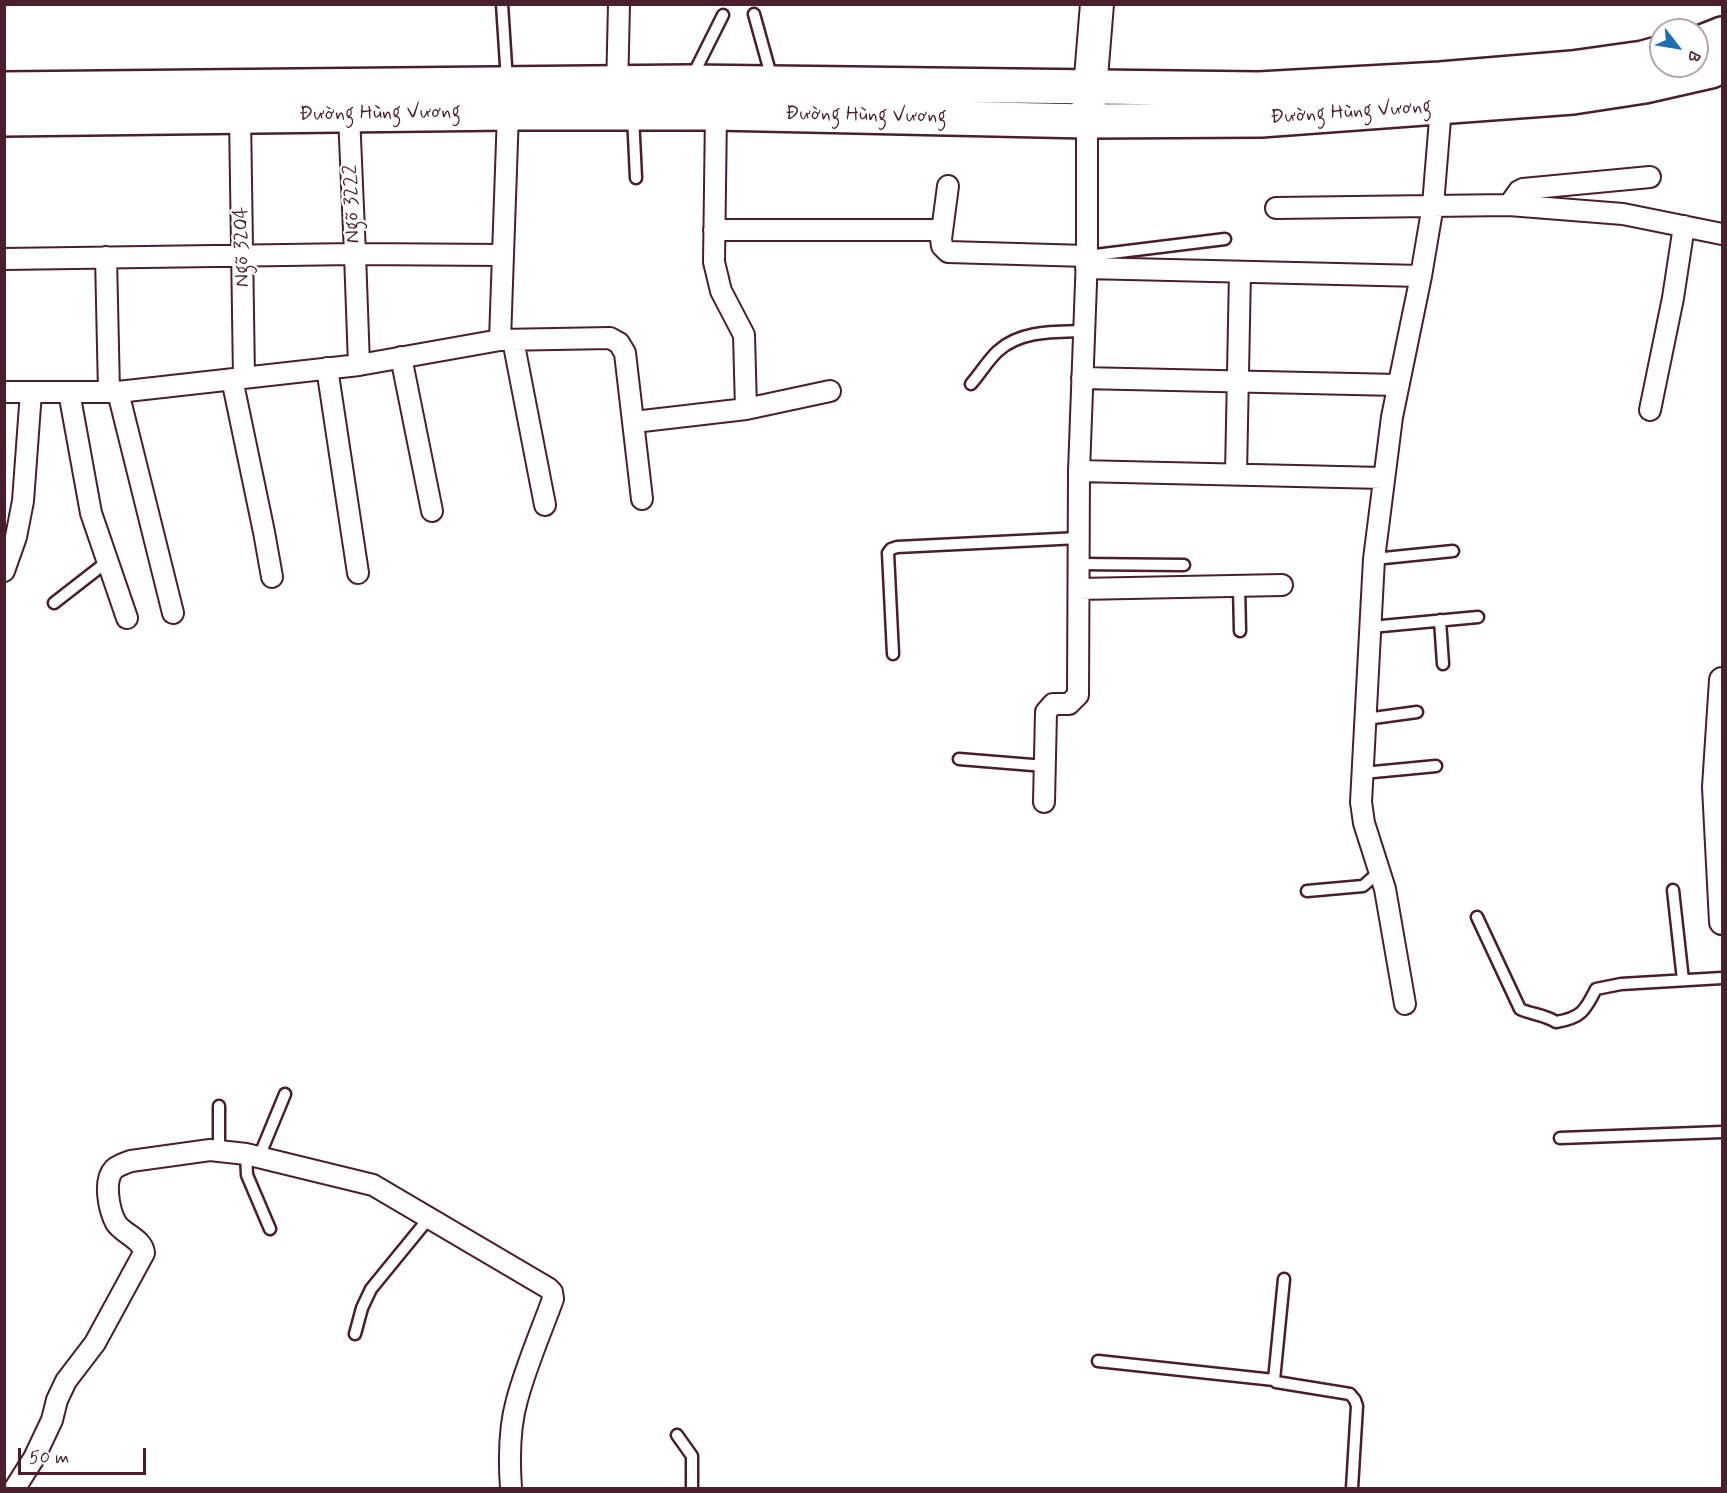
<!DOCTYPE html>
<meta charset="utf-8">
<style>
body{margin:0}
#map{position:relative;width:1727px;height:1493px;overflow:hidden;background:#fff;font-family:Mynerve,sans-serif}
canvas{display:block}
.frame{position:absolute;inset:0;border:6px solid #4a1f2b;pointer-events:none}
.north{position:absolute;left:1649px;top:18px;width:60px;height:60px;box-sizing:border-box;background:#fff;border:2px solid #b7a5aa;border-radius:50%;rotate:121deg;font-size:16px;font-weight:700;line-height:24px;text-align:center;color:#4a1f2b}
.north::after{content:'';display:block;margin:auto;width:21px;height:27px;background:#1f6fb2;clip-path:polygon(50% 0,100% 100%,50% 72%,0 100%)}
.scale{position:absolute;left:18px;top:1448px;width:128px;height:27px;box-sizing:border-box;border:3px solid #4a1f2b;border-top:0;padding-left:8px;font-size:18px;line-height:21px;white-space:nowrap;color:#4a1f2b;-webkit-text-stroke:4px #fff;paint-order:stroke}
</style>
<div id="map">
<canvas width="1727" height="1493"></canvas>
<div class="frame"></div>
<div class="north">B</div>
<div class="scale">50 m</div>
</div>
<script>
const context = document.querySelector('canvas').getContext('2d');
context.lineJoin = 'round';
function trace(path, color, width, dash) { context.strokeStyle = color; context.lineWidth = width; context.lineCap = dash ? 'butt' : 'round'; context.setLineDash(dash || []); context.stroke(path); }
function label(font, color, halo, rows, align = 'center') {
  context.font = font + ' Mynerve,sans-serif'; context.lineWidth = 4.5; context.setLineDash([]); context.textBaseline = 'middle'; context.strokeStyle = halo; context.fillStyle = color; for (const [text, x, y, turn = 0] of rows) {
    context.save(); context.translate(x, y); context.rotate((+turn || 0) * Math.PI / 180); context.textAlign = isNaN(turn) ? turn : align; if (halo) context.strokeText(text, 0, 0); context.fillText(text, 0, 0); context.restore();
  }
}
const service = new Path2D(`
 M502 4 507 81
 M754 14 772 79
 M692 77 723 15
 M633 116 636 178
 M1087 256 1225 239
 M971 384C980 374 988 360 998 351 1021 330 1055 332 1084 331
 M1374 559 1453 551
 M1079 564 1184 565
 M1239 586 1240 631
 M54 603 108 561
 M1440 620 1443 664
 M1371 627 1478 617
 M893 654 888 553 891 549 897 547 1079 538
 M1366 719 1417 712
 M959 759 1045 766
 M1363 773 1436 766
 M1673 890 1683 980
 M1307 891 1363 886 1380 871
 M1477 917 1520 1009C1533 1015 1543 1014 1556 1022 1581 1018 1585 1011 1596 989L1621 984 1722 978
 M1560 1138 1722 1132
 M219 1151V1106
 M246 1154 247 1175 270 1229
 M259 1157 285 1094
 M1284 1279 1274 1380 1276 1382 1350 1394 1355 1400 1357 1406 1352 1488
 M355 1334 362 1308 371 1289 429 1218
 M1098 1361 1274 1380
 M677 1435 692 1456V1488`);
const minor = new Path2D(`
 M617 92 619 4
 M716 113 714 262 721 291 744 335 746 409
 M349 115 355 254 503 255
 M240 116 244 378
 M948 186 941 239 942 246 948 252 1087 256
 M1509 205 1519 191 1523 189 1650 177
 M1276 208 1509 205 1623 214 1722 234
 M714 230H942
 M106 257 109 392
 M4 259 355 254 359 365
 M1086 268 1421 276
 M500 340 508 113
 M513 340 545 505
 M401 357 432 511
 M327 368 358 573
 M1082 378 1398 385
 M232 379 264 532 272 577
 M4 392H118L359 365 500 340 610 338 619 343 625 353 642 499
 M69 392 91 513 127 618
 M118 392 173 613
 M1650 410 1673 298 1684 226
 M634 422 746 409 830 391
 M1079 471 1383 478
 M1236 474 1240 272
 M4 571 16 537 23 501 31 392
 M1079 589 1282 585
 M1044 802 1046 712 1053 704H1069L1078 695 1079 471 1087 256V121
 M1405 1004 1385 889 1364 823 1361 802 1374 559 1392 417 1421 276 1433 205 1441 107
 M15 1488 34 1458 52 1420 57 1400 66 1381 95 1343 144 1253C143 1239 123 1234 116 1223 109 1210 103 1181 114 1169 119 1165 125 1163 131 1161L210 1150 246 1154 373 1185 548 1288 552 1292 553 1299C541 1332 526 1366 517 1400 509 1428 509 1460 511 1488`);
const tertiary = new Path2D(`
 M1722 680 1715 787 1722 922`);
const primary = new Path2D(`
 M1088 114 1097 4`);
const trunk = new Path2D(`
 M1697 44 1722 34
 M4 89 689 82 1259 89 1440 79 1572 68 1643 58 1661 53
 M4 119 508 113H716L1087 121 1261 120 1573 97 1645 86 1711 71 1722 66`);
trace(service, '#4a1f2b', 15);
trace(minor, '#4a1f2b', 24);
trace(tertiary, '#4a1f2b', 28);
trace(primary, '#4a1f2b', 36);
trace(trunk, '#4a1f2b', 38);
trace(service, '#fff', 10);
trace(minor, '#fff', 20);
trace(tertiary, '#fff', 24);
trace(primary, '#fff', 32);
trace(trunk, '#fff', 33);
label('20px', '#4a1f2b', '#fff', [
 ["Đường Hùng Vương",1351,113,-4],
 ["Đường Hùng Vương",380,114,-1],
 ["Đường Hùng Vương",866,116,1],
 ["Ngõ 3222",353,204,-92],
 ["Ngõ 3204",243,247,-91]
]);
</script>
